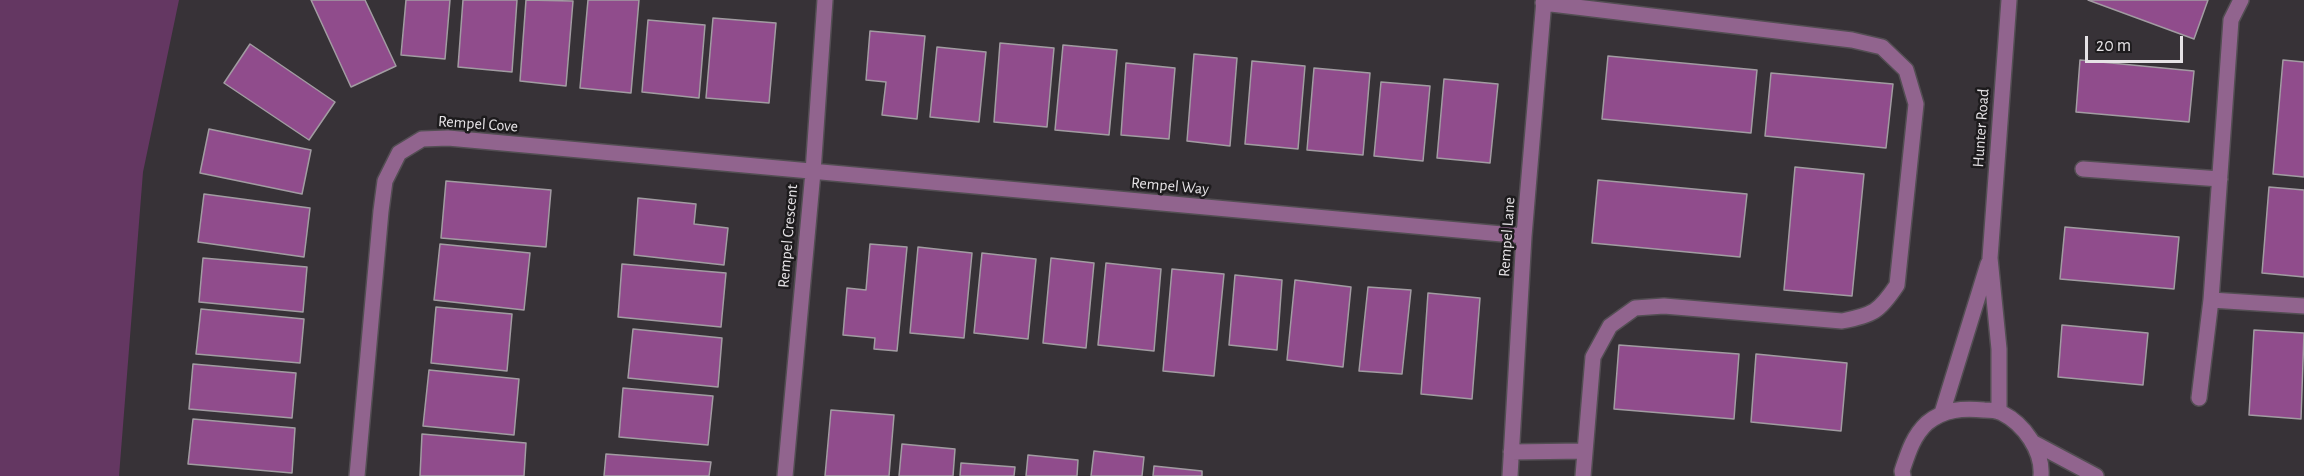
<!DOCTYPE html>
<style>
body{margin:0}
#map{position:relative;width:2304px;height:476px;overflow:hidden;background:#373237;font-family:"Alegreya Sans",sans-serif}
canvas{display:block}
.scale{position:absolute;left:2085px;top:36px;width:98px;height:27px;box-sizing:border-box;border:3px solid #e6e3e6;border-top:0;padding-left:8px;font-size:18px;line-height:21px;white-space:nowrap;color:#e6e3e6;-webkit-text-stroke:4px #1d1b1d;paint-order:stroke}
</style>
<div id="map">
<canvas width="2304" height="476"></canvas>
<div class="scale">20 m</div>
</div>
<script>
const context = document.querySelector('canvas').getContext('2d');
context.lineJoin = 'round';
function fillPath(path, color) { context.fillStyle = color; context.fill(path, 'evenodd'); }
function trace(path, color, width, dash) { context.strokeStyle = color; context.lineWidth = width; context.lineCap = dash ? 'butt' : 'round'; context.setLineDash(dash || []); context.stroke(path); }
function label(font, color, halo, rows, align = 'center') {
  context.font = font + ' "Alegreya Sans",sans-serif'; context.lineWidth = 5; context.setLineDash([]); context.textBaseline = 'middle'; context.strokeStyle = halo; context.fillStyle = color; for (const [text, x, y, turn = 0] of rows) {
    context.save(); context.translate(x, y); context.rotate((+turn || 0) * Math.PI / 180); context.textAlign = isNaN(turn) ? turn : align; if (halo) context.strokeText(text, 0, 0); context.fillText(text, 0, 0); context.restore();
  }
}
fillPath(new Path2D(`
 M0 0H179L143 172 119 476H0Z`), '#643762');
const building = new Path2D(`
 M311 0H365L396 66 351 87Z
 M406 0H450L445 59 401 55Z
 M463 0H517L512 72 458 67Z
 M526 0 573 1 566 86 520 81Z
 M588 0H639L631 93 580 88Z
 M2088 0H2208L2194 39Z
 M713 18 776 23 769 103 706 98Z
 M648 20 705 25 699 98 642 92Z
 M870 31 925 36 917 119 882 115 886 82 866 80Z
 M1000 43 1054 48 1047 127 994 122Z
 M250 44 335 102 309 140 224 83Z
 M1063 45 1117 50 1109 135 1055 130Z
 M937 47 986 52 979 122 930 117Z
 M1194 54 1237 58 1230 146 1187 141Z
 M1608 56 1757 70 1751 133 1602 119Z
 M2080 60 2194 71 2189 122 2076 112Z
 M2283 60 2304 62V177L2273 174Z
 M1252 61 1305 66 1298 149 1245 144Z
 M1126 63 1175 68 1169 139 1121 135Z
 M1314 68 1370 73 1363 155 1307 150Z
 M1771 73 1893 84 1886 148 1765 136Z
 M1444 79 1498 84 1490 163 1437 158Z
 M1381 82 1430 86 1423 161 1374 156Z
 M209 129 311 150 302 194 200 173Z
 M1795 167 1864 174 1852 296 1784 290Z
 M1598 180 1747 194 1740 257 1592 243Z
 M446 181 551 190 546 247 441 238Z
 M2269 187 2304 190V277L2262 273Z
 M204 194 310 208 304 257 198 242Z
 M638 198 696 204 694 224 728 228 724 265 634 255Z
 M2065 227 2179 237 2174 289 2060 279Z
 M440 244 530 253 524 310 434 300Z
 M870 244 907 247 897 351 874 349 875 338 843 335 847 288 866 290Z
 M918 247 972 253 964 338 910 333Z
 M982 253 1036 259 1028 339 974 333Z
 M203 258 307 267 303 312 199 302Z
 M1051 258 1094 263 1086 348 1043 343Z
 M1106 263 1161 269 1154 351 1098 345Z
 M622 264 726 273 721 327 618 317Z
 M1172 269 1224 274 1214 376 1163 371Z
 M1235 275 1282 280 1277 350 1229 345Z
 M1295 280 1351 287 1343 367 1287 360Z
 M1368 287 1411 290 1402 374 1359 371Z
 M1428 293 1480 298 1472 399 1421 394Z
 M436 307 512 314 507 371 431 363Z
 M201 309 304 319 300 363 196 354Z
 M2062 325 2148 333 2143 385 2058 377Z
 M633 329 722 338 718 387 628 378Z
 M2254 330 2304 333 2301 419 2249 415Z
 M1619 345 1739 354 1734 419 1614 409Z
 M1756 354 1847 363 1841 431 1751 422Z
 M193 364 296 373 292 418 189 409Z
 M429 370 519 379 514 435 423 426Z
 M623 388 713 396 708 445 619 437Z
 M831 410 894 415 889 476H825Z
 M193 419 295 428 292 473 188 464Z
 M422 434 526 443 524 476H420Z
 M902 444 955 449 953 476H899Z
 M1094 451 1144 457 1142 476H1091Z
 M606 454 711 462 709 476H604Z
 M1028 455 1078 460 1077 476H1026Z
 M961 463 1015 467 1014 476H960Z
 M1154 466 1202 471V476H1153Z`);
fillPath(building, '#904c8c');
trace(building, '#a29ca2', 1.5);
const minor = new Path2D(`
 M2241 0 2231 20 2211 300 2304 306
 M1543 3 1852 40 1882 47 1906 70 1916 104 1897 285C1879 312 1873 315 1842 321L1664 306 1635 308 1610 326 1593 357 1583 476
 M2083 169 2220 179
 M2199 398 2211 300
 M1999 412V349L1990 258 2009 0
 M1942 413 1988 264
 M2034 443 2096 476
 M1511 452 1585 451
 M357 476 381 211 385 181 399 153 422 139 448 138 1524 236
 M785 476 813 172 825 0
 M1510 476 1524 236 1544 0
 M1903 476 1902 471C1908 453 1913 436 1927 423 1944 409 1963 408 1984 410 1990 410 1996 410 2002 413 2024 424 2043 451 2041 476`);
trace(minor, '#534e53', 18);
trace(minor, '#91648e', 15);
label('16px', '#e6e3e6', '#1d1b1d', [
 ["Rempel Cove",478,124,4],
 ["Hunter Road",1981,128,-86],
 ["Rempel Way",1170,186,5],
 ["Rempel Crescent",788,236,-85],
 ["Rempel Lane",1507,237,-86]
]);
</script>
